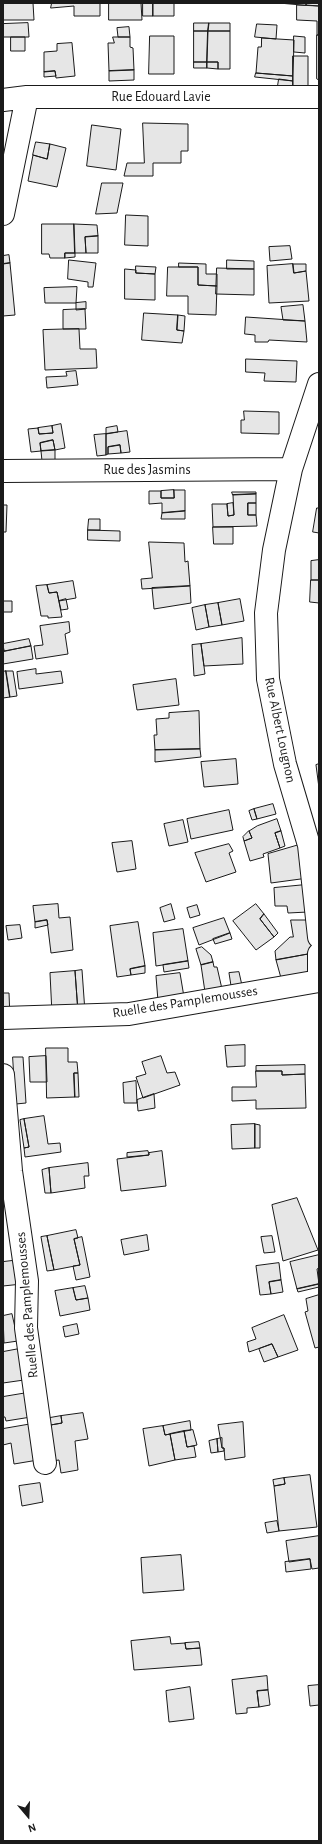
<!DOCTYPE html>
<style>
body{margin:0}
#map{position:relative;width:322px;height:1844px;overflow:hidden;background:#fff;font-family:"Alegreya Sans",sans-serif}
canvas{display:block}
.frame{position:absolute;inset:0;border:4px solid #1a1a1a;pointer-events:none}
.north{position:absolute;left:8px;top:1796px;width:40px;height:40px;-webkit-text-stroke:3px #fff;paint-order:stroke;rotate:161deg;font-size:11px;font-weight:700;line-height:16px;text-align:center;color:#1a1a1a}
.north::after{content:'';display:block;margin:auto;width:14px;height:18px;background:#1a1a1a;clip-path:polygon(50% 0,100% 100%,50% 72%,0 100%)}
</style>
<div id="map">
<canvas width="322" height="1844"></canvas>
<div class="frame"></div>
<div class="north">N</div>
</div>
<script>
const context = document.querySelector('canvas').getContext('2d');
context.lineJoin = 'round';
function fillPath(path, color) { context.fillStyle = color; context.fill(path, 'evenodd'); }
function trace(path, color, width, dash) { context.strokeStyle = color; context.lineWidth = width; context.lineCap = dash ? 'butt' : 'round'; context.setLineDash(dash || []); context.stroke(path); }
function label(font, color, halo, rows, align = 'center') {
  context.font = font + ' "Alegreya Sans",sans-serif'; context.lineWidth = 3; context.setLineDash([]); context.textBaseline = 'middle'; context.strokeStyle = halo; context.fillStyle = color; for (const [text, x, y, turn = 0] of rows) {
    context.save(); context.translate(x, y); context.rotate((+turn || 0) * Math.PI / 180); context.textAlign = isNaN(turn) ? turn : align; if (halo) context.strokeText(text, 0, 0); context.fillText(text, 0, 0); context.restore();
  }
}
const building = new Path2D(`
 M3 3H33L34 20H3Z
 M52 3H100V16H74V6L51 8Z
 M109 3H141L142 20H109Z
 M143 3H153V16H143Z
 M153 3H174V16H153Z
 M279 3H307L306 5Z
 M307 3H319V6L306 5Z
 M297 5 319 6V35H317V21L297 20Z
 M28 23 29 37H3V24Z
 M194 23H209L208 31H194Z
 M209 23H230V31H208Z
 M257 24 277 25 276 39 255 37Z
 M129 27 130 37H118L117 28Z
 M194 31H208L207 62H194Z
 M208 31H230V69H218V62H207Z
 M317 35H319V80L317 79Z
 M150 36H174V74H149Z
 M294 36 305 37V53L294 52Z
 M11 37H25V51H11Z
 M113 37H130V47L133 48 134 70 109 71 108 43H114Z
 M262 38 294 40 293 76 256 73 258 47H261Z
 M72 43 75 76 56 78 55 71 44 72V52L57 51V44Z
 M293 56H308V88H293Z
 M194 62H207V68H194Z
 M207 62H218V69L207 68Z
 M134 70V80L109 81V71Z
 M55 71 56 76 44 77V72Z
 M256 73 293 76V81L255 77Z
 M279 79 293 81V92H277Z
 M143 123 188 124V151H181V163H153V176H124L127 163H144Z
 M92 125 121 129 116 170 87 166Z
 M36 142 50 144 47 159 33 155Z
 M50 144 66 148 57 187 28 181 33 155 47 159Z
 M102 183H123L117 213 96 214Z
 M126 215 148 216V246L125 245Z
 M42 224H74L75 253H65V258H50L49 254H42Z
 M74 224 97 225 98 236 85 237 86 253H75Z
 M98 236V253H86L85 237Z
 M290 246 292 259 270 261 269 247Z
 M65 253H75V257L65 258Z
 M9 255 10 263 3 264V256Z
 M69 260 96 263 93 287H88V282L68 279Z
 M227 260 254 261V269H227Z
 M10 263 15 315 3 316V264Z
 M179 263 206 264V274H217V286L198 285V267H179Z
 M293 264H306V271L294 273Z
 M293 264 294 273 306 271 309 301 269 303 267 266Z
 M136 266 156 267 155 274 136 273Z
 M168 267H198V285L217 286 216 315 188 314V296H167Z
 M217 268 254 269V295L216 294Z
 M125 269 136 270V273L155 274V300L125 299Z
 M77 287 76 303H45L44 288Z
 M86 302V309L76 310V303Z
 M303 305 305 321 283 320 281 307Z
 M85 309 86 329H63V310Z
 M144 313 178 315 177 330 184 331 182 343 142 340Z
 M178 315 185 316 184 331 177 330Z
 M246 317 305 321 307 342 269 340 268 342H255V335L245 334Z
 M79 329 80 349H96L97 368 45 370 43 330Z
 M246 359 297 361 296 382 264 381 265 373 246 372Z
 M76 371 78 385 47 388 46 377 67 376 66 372Z
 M244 411 279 412V434L241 433V420H244Z
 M61 424 65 448 55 450 53 440 40 443 41 451 31 452 28 429 38 428 39 434 53 433 52 426Z
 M52 426 53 433 39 434 38 428Z
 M117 426 118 432 106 434V428Z
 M127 431 130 452 121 453 120 445 108 447V454L106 455V434Z
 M106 434V455L97 456 94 435Z
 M53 440 55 450 41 451 40 443Z
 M120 445 121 453 108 454V447Z
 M55 450V460L42 461 41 451Z
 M174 490H185V511L162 513V503L149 504V491H161V498H174Z
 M174 490V498H161V491Z
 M232 492H256V494L233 495Z
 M256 494V503H248V515H256L257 526 213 527 212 504H227L228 516 234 515 233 495Z
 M233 503 234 515 228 516 227 504Z
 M248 503H256V515H248Z
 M3 505H7L6 532H3Z
 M317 508H319V533L313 532Z
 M185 511V519H161L162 513Z
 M89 519H100V530H88Z
 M213 527H233V544H214Z
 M88 530 120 531V541L88 540Z
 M149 542 184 543 185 562 188 561 190 586 142 589 141 579 152 578Z
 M319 560V580H311V561Z
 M311 580H319V603L310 602Z
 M73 581 76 598 59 601 57 592 49 593 47 585Z
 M47 585 49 593 57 592 62 617 48 618V616H41L36 586Z
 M190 586 191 603 154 609 152 588Z
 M66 599 68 609 61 610 59 601Z
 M240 599 244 621 222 625 218 603Z
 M3 601H12V612H3Z
 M218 603 222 625 209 627 205 605Z
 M205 605 209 627 196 630 192 608Z
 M69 622 70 632 65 634 68 654 36 659 34 646 43 645 40 626Z
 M242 638 243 664 204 666 201 644Z
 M29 639 31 646 4 651 3 644Z
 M201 644 205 674 194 676 192 645Z
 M31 646 33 659 3 664V647L4 651Z
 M36 669V674L61 671 63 683 19 689 17 672Z
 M6 671H13L17 696 10 697Z
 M6 671 10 697 3 698V672Z
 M176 679 179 705 137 710 133 685Z
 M199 711 200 749 155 750 154 735H157L156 719 169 718V713Z
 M200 749 201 757 155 762V750Z
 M236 759 238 784 204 787 201 762Z
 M319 764V788L316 765Z
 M273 804 276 814 257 819 254 809Z
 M254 809 257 819 252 820 249 811Z
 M229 810 233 830 191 839 187 819Z
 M277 819 281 831 275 833 280 848 263 854 264 857 250 861 244 841 252 838 249 831 257 826Z
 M183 820 188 842 169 846 164 824Z
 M249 831 252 838 244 841 243 837Z
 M281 831 285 846 280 848 275 833Z
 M132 841 136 869 117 872 112 843Z
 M229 844 233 851 229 853 236 872 206 882 195 853Z
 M299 845 308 878 271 883 268 854Z
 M305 885 308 912 288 913 287 906H275L274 888Z
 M58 904 59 918 70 917 73 950 51 953 47 920 35 922 33 906Z
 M171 904 175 919 164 922 160 908Z
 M256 904 264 914 260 919 274 937 256 950 233 921Z
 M197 905 200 915 190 918 187 908Z
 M264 914 278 933 274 937 260 919Z
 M224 918 230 933 199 945 193 928Z
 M47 920 48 925 35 928V922Z
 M291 920H308L313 953 276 960 275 951 290 937H293Z
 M138 922 145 966 130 969 131 975 117 977 110 926Z
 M20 925 22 938 8 940 6 926Z
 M183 929 188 961 156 966 153 933Z
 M230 933 232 939 215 944 213 939Z
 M202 947 211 955 213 962 201 965 196 949Z
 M316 953 318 970 281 978 276 960Z
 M188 961 189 968 164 972 163 965Z
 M213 962 214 967H217L222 989 205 992 201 965Z
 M145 966V973L131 975 130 969Z
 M82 970 85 1012H78L75 971Z
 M75 971 78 1012 52 1014 50 973Z
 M239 972 243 990 232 992 229 973Z
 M180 973 184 997 158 1001 156 976Z
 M3 993H9L10 1019 3 1020Z
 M245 1045V1066L227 1067 225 1046Z
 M46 1048H68V1062H77L78 1073H74L75 1097 47 1098Z
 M46 1056 47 1082H30L29 1057Z
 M161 1056 167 1073 175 1072 180 1085 143 1098 136 1077 146 1074 142 1062Z
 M13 1057H23L26 1103 16 1104Z
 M305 1065V1074L282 1075V1071H256V1066Z
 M256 1071H282V1075L305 1074 306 1108 256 1109V1100L232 1101V1087H256Z
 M74 1073H78L79 1097H75Z
 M136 1081 137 1103H124L123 1083Z
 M154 1094 155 1108 138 1111 137 1100Z
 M44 1116 48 1144 60 1143 61 1152 25 1157 24 1148 29 1147 24 1119Z
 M24 1119 29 1147 24 1148 20 1120Z
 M255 1124V1148L232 1149 231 1125Z
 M255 1124 260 1125V1148H255Z
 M148 1151 149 1155 127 1157V1153Z
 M162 1151 166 1186 121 1191 117 1159 149 1155V1153Z
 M88 1163 89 1176H84L85 1188 51 1193 49 1168Z
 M49 1168 51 1193H45L42 1170Z
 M297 1198 318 1250 283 1261 272 1205Z
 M76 1230 78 1238 74 1239 80 1265 54 1270 47 1236Z
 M147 1235 149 1250 124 1255 121 1240Z
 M47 1236 54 1270 47 1271 41 1237Z
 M272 1236 275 1252 264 1253 261 1237Z
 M82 1237 90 1277 76 1280 73 1266 80 1265 74 1239Z
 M319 1255V1268L317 1269 319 1284 297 1289 290 1262Z
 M20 1260 22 1284 3 1286V1262Z
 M279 1263 281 1280 269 1282 271 1294 260 1295 256 1266Z
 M281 1280 283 1292 271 1294 269 1282Z
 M319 1284V1287L298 1292 297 1289Z
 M85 1286 88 1298 76 1300 73 1288Z
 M73 1288 76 1300 88 1298 90 1310 60 1316 55 1291Z
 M319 1295V1347L315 1348 305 1312 308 1311 306 1299Z
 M12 1314 18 1341 4 1343 3 1316Z
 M284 1315 298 1350 278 1357 272 1344 249 1352 247 1342 256 1339 252 1328Z
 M77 1324 79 1334 65 1337 63 1327Z
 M272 1344 278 1357 264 1362 259 1349Z
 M19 1349 24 1380 3 1383V1352Z
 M27 1393 31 1417 6 1421 5 1417H3V1397Z
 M83 1413 88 1439 75 1441 78 1470 61 1473 59 1460 51 1461 45 1426 62 1423 61 1416Z
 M61 1416 62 1423 45 1426 44 1419Z
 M190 1421 191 1430 165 1435 163 1426Z
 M243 1422 245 1457 225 1460 224 1448H222L218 1425Z
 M32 1424 38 1460 14 1464 11 1443 3 1445V1429Z
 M163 1426 165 1435 170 1434 175 1460 149 1466 143 1429Z
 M193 1430 197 1445 187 1447 184 1431Z
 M184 1431 187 1447 194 1446 196 1457 175 1460 170 1434Z
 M222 1438V1448H224V1451L218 1452 217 1439Z
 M217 1439 218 1452 211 1453 209 1441Z
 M310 1475 317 1527 279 1531 274 1486 285 1484 284 1478Z
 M284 1478 285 1484 274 1486 273 1480Z
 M40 1483 43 1502 22 1506 19 1486Z
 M277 1521 279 1531 267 1533 265 1523Z
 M319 1536V1568L312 1569 310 1559 289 1562 286 1541Z
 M181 1555 184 1590 143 1593 141 1558Z
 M310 1559 311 1569 286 1572 285 1562Z
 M170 1637 171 1644 185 1643 186 1649 200 1648 202 1665 134 1670 131 1641Z
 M199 1642 200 1648 186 1649 185 1643Z
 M267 1676 268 1690 257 1691 259 1707 247 1708V1713L236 1714 232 1680Z
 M319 1685V1705L310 1706 308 1686Z
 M190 1687 194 1719 169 1722 166 1691Z
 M268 1690 270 1705 259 1707 257 1691Z`);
fillPath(building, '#e6e6e6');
trace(building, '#1a1a1a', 1);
const minor = new Path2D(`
 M3 100 27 97H319
 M3 214 27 97
 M319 384 291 469 274 550 266 613 268 679 285 764 309 845 319 937
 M3 471 291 469
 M319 954V972
 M3 1018 129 1014 319 981
 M3 1075 11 1171 27 1281 26 1328 45 1463`);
trace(minor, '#1a1a1a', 24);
trace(minor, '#fff', 22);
label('14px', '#1a1a1a', '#fff', [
 ["Rue Edouard Lavie",161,97],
 ["Rue des Jasmins",147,470],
 ["Rue Albert Lougnon",280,730,78],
 ["Ruelle des Pamplemousses",185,1002,-9],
 ["Ruelle des Pamplemousses",27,1305,-95]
]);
</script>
